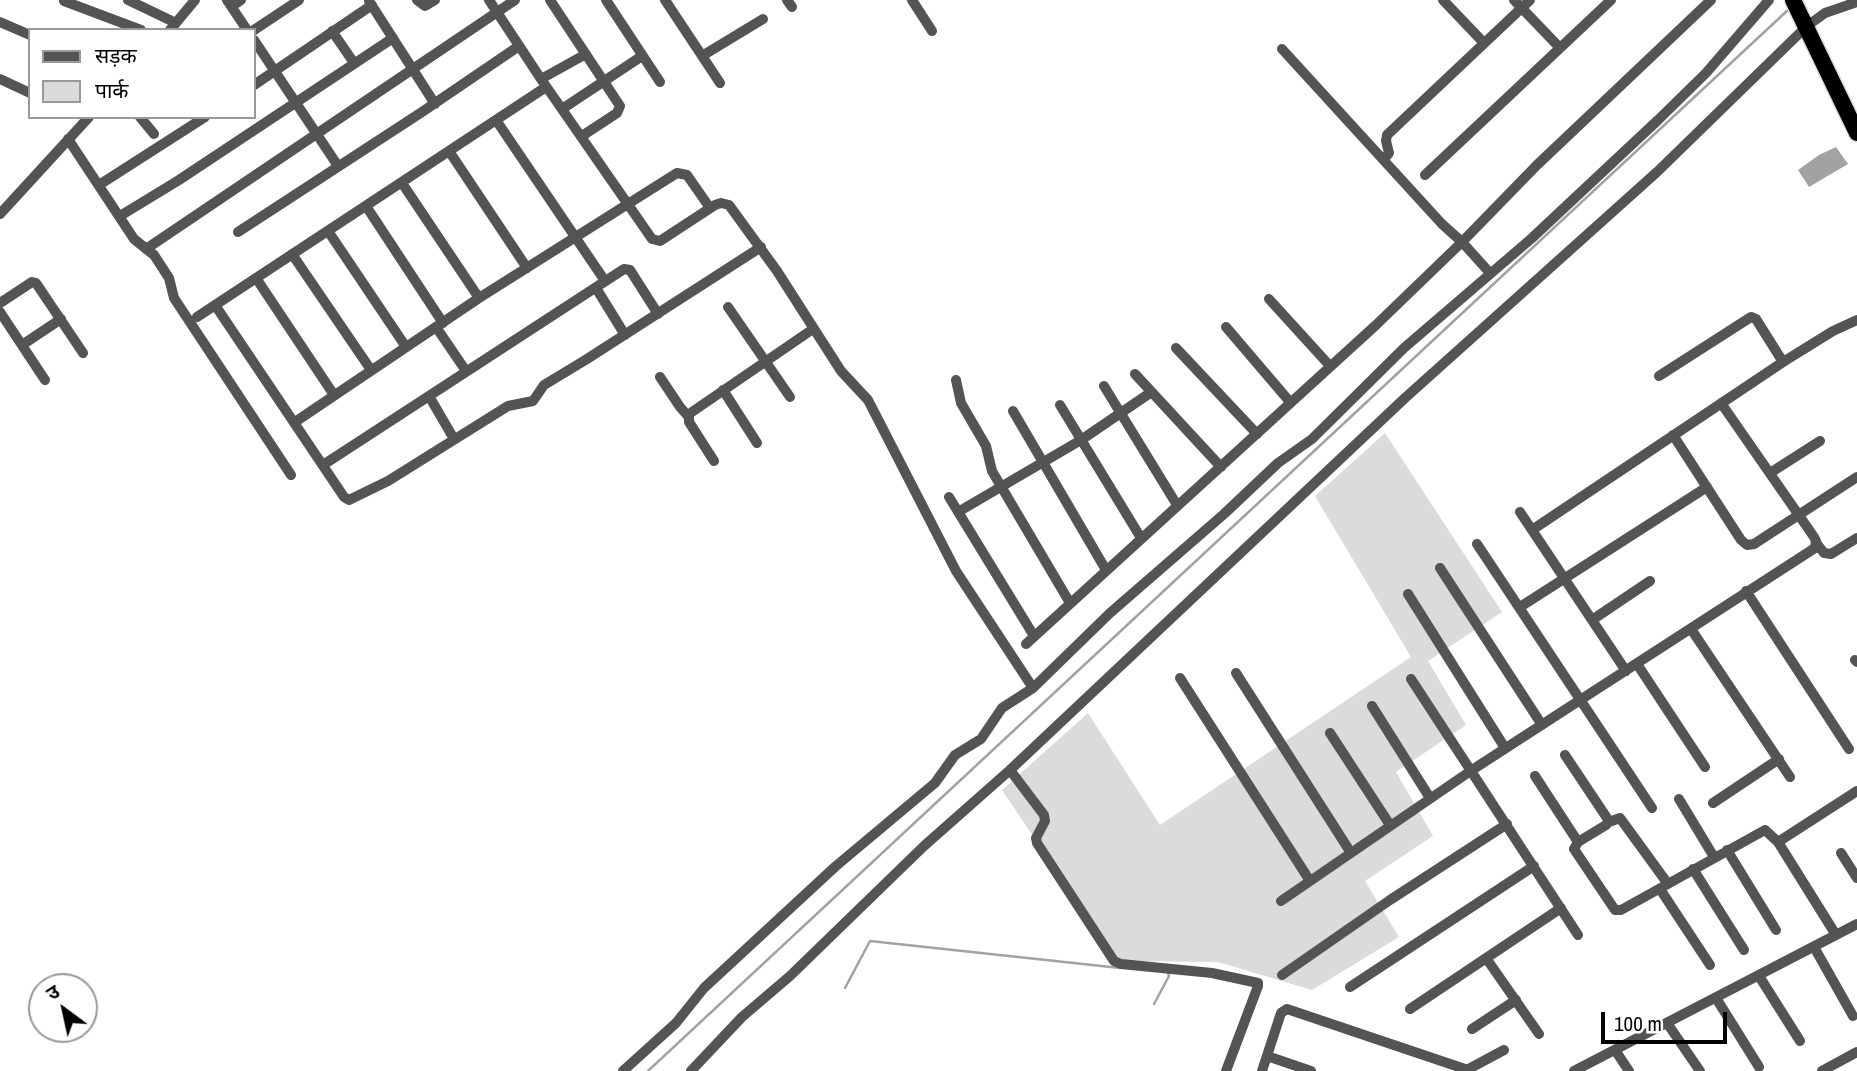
<!DOCTYPE html>
<meta charset="utf-8">
<style>
body{margin:0}
#map{position:relative;width:1857px;height:1071px;overflow:hidden;background:#fff;font-family:"Archivo Narrow","Noto Sans Devanagari",sans-serif}
canvas{display:block}
.legend{position:absolute;left:28px;top:28px;width:228px;height:91px;box-sizing:border-box;background:#fff;border:2px solid #999;margin:0;padding:9px 12px;list-style:none;font-size:21px;color:#000}
.legend li{display:flex;align-items:center;gap:14px;height:35px}
.legend b{width:35px;border:2px solid #999}
.north{position:absolute;left:28px;top:973px;width:70px;height:70px;box-sizing:border-box;background:#fff;border:2px solid #999;border-radius:50%;rotate:327deg;font-size:19px;font-weight:700;line-height:28px;text-align:center;color:#000}
.north::after{content:'';display:block;margin:auto;width:24px;height:32px;background:#000;clip-path:polygon(50% 0,100% 100%,50% 72%,0 100%)}
.scale{position:absolute;left:1601px;top:1012px;width:126px;height:32px;box-sizing:border-box;border:4px solid #000;border-top:0;padding-left:9px;font-size:21px;line-height:24px;white-space:nowrap;color:#000;-webkit-text-stroke:5px #fff;paint-order:stroke}
</style>
<div id="map">
<canvas width="1857" height="1071"></canvas>
<ul class="legend">
<li><b style="height:9px;background:#545454"></b>सड़क</li>
<li><b style="height:19px;background:#dbdbdb"></b>पार्क</li>
</ul>
<div class="north">उ</div>
<div class="scale">100 m</div>
</div>
<script>
const context = document.querySelector('canvas').getContext('2d');
context.lineJoin = 'round';
function fillPath(path, color) { context.fillStyle = color; context.fill(path, 'evenodd'); }
function trace(path, color, width, dash) { context.strokeStyle = color; context.lineWidth = width; context.lineCap = dash ? 'butt' : 'round'; context.setLineDash(dash || []); context.stroke(path); }
fillPath(new Path2D(`
 M1385 433 1502 612 1428 661 1466 725 1396 772 1433 836 1365 881 1399 937 1312 990 1218 962 1117 961 1002 790 1088 713 1160 825 1411 657 1315 496Z`), '#dbdbdb');
fillPath(new Path2D(`
 M1836 147 1848 164 1809 187 1798 170 1819 155Z`), '#a2a2a2');
trace(new Path2D(`
 M845 988 870 941 1120 968
 M1154 1004 1169 976 1168 973
 M648 1071 1789 9`), '#a2a2a2', 2.5);
const trunk = new Path2D(`
 M1793 0 1857 133`);
trace(trunk, '#dbdbdb', 19);
trace(new Path2D(`
 M128 0 176 23
 M227 0 247 30
 M417 0 425 6 435 0
 M489 0 541 79 652 239 660 241 715 205 721 203 729 205 777 271 841 371 868 400 956 571 1033 688
 M550 0 620 106 617 113 582 136
 M606 0 660 82
 M665 0 720 83
 M787 0 792 7
 M912 0 932 31
 M1443 0 1484 43
 M1514 0 1560 48
 M64 1 141 30
 M369 1 435 104
 M232 6 241 0
 M0 22 30 35
 M170 30 195 0
 M254 30 299 0
 M332 31 354 63
 M254 40 338 166
 M1282 49 1442 224 1462 242 1490 273
 M702 56 763 19
 M0 79 30 93
 M541 79 586 54
 M254 85 372 5
 M562 109 642 56
 M140 117 154 134
 M496 120 605 281
 M68 139 134 239 154 255 169 278 174 298 291 475
 M449 151 527 268
 M1384 159 1389 153 1386 141 1387 135 1530 0
 M1425 175 1611 0
 M402 183 479 298
 M99 185 205 117
 M366 206 443 323
 M0 214 89 117
 M120 216 179 180 393 38
 M328 231 406 347
 M238 232 422 112 519 46
 M146 249 515 0
 M292 254 371 370
 M256 278 334 395
 M596 288 625 335
 M1269 299 1330 366
 M0 303 32 282 36 283 83 353
 M215 305 344 497 349 500 388 481 508 406 533 401 544 385 587 359 761 247
 M728 307 790 397
 M0 312 45 380
 M197 317 546 87
 M436 327 466 371
 M1226 327 1290 402
 M22 345 61 319
 M1176 348 1257 434
 M1135 374 1221 467
 M1659 376 1751 317 1756 319 1783 362
 M660 377 680 407 688 416
 M956 380 961 403 986 446 992 471 1070 603
 M1104 386 1177 505
 M723 390 757 443
 M429 396 454 439
 M1060 405 1141 538
 M1013 411 1106 570
 M295 422 479 298 677 173 687 175 710 208
 M1673 435 1741 540 1747 545 1754 544 1857 477
 M714 461 689 422V414L813 329
 M323 465 624 269 630 270 658 314
 M1770 473 1820 441
 M949 497 1034 636
 M958 512 1081 440 1150 393
 M1520 512 1626 671
 M1532 530 1783 362 1833 331 1857 320
 M1477 544 1652 808
 M1817 544 1824 553 1831 554 1857 538
 M1440 568 1542 725
 M1746 591 1849 749
 M1408 594 1505 748
 M1520 607 1707 487
 M1592 620 1650 581
 M1691 629 1790 777
 M1026 644 1376 325 1462 242 1537 165 1711 0
 M1855 660 1857 662
 M1637 664 1705 767
 M1236 673 1351 853
 M1180 678 1310 881
 M1411 679 1578 935
 M1372 706 1430 798
 M1330 733 1390 825
 M1565 755 1609 821 1606 825 1578 842 1574 849 1615 910H1621L1765 830 1778 842 1836 935
 M1010 770 1044 815 1045 821 1036 838 1037 843 1114 961 1121 964 1212 973 1258 983V986L1226 1071
 M1535 776 1578 842
 M1679 799 1714 857
 M1713 803 1779 759
 M1609 822 1620 818 1668 884
 M1778 842 1857 791
 M1727 850 1776 930
 M1841 853 1857 878
 M1693 869 1744 950
 M1660 889 1710 965
 M1281 901 1472 770 1815 548 1816 541 1814 537 1721 403
 M1814 947 1853 1016
 M1486 958 1539 1034
 M1282 975 1390 900 1507 824
 M1759 976 1800 1041
 M1350 987 1534 866
 M1716 998 1759 1067
 M1410 1009 1561 908
 M1667 1023 1700 1071
 M1472 1029 1516 1000
 M1615 1050 1629 1071
 M1267 1056 1311 1071
 M623 1071 676 1023 704 988 836 866 935 783 955 755 981 739 1002 708 1033 688 1110 613 1224 514 1278 463 1312 439 1404 348 1532 238 1658 120 1706 73 1769 0
 M691 1071 742 1017 790 976 924 846 1010 770 1405 398 1657 172 1807 26 1825 13 1857 2
 M1262 1071 1281 1013 1287 1009 1468 1070
 M1465 1071 1504 1050
 M1574 1071 1857 924
 M1822 1071 1857 1052`), '#545454', 10);
trace(trunk, '#000', 16);
</script>
